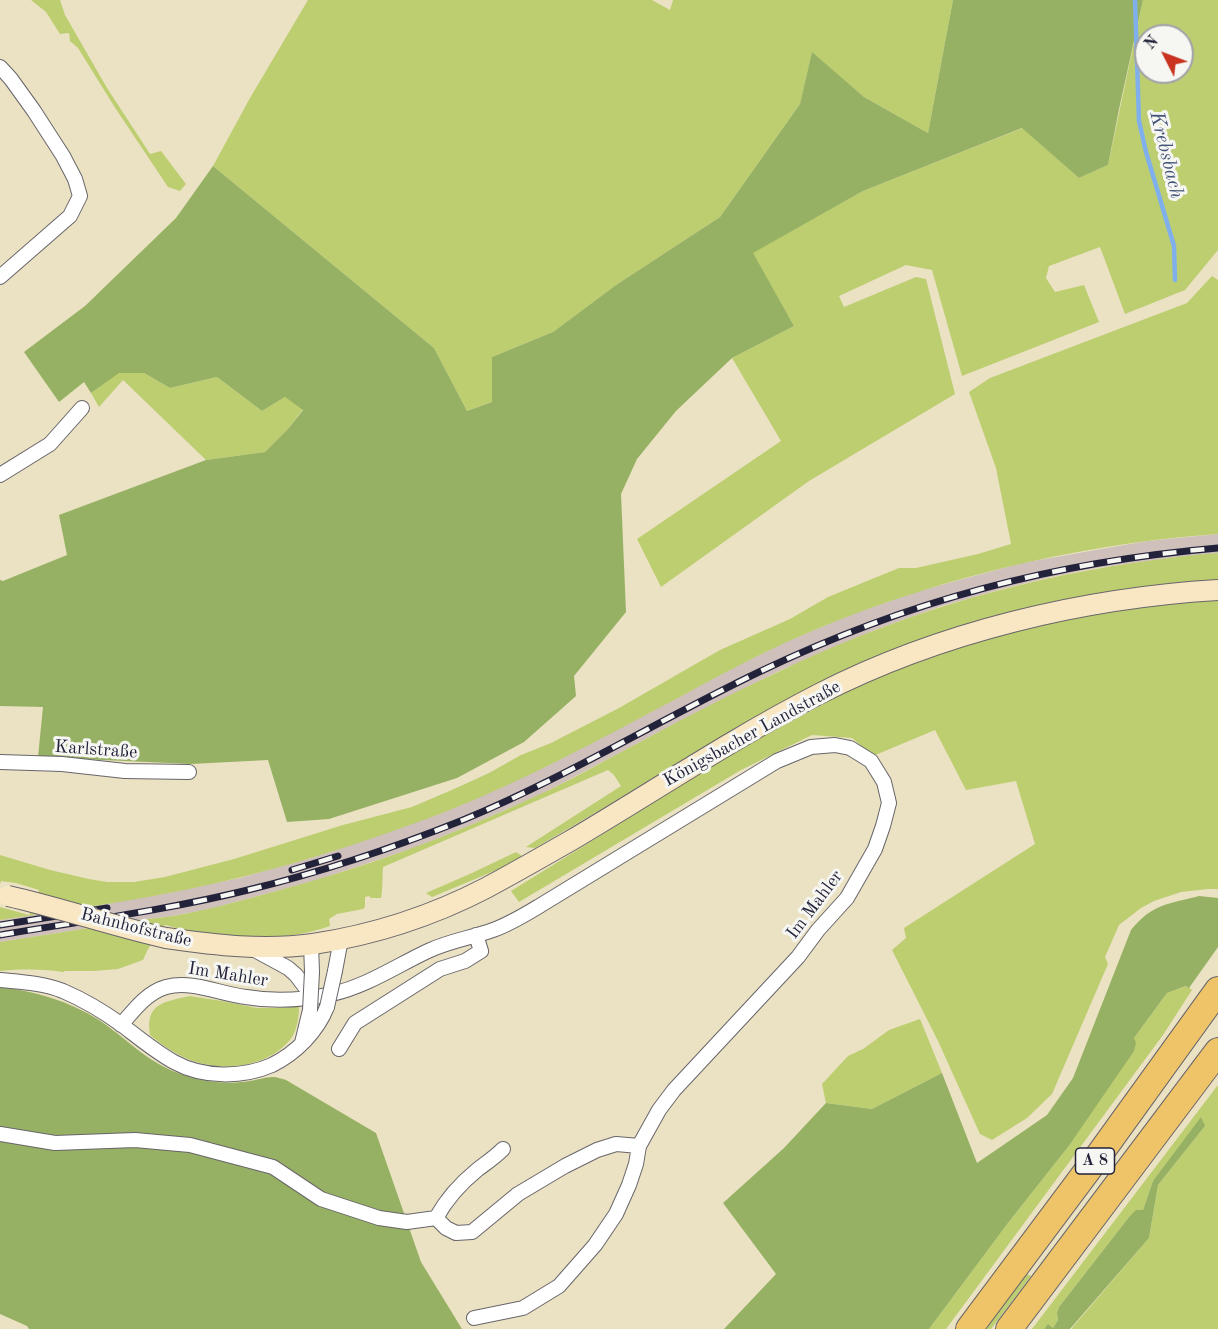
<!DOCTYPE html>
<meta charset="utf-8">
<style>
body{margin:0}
#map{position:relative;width:1218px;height:1329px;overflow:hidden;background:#eae2c2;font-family:"Old Standard TT",serif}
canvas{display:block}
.north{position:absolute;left:1134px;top:24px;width:60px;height:60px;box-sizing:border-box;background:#f6f6f2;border:2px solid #a1a1a9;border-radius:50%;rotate:312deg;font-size:16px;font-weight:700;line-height:24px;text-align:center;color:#22223b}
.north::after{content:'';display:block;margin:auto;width:21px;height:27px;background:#c8321e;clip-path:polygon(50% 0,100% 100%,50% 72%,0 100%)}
</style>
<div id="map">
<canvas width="1218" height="1329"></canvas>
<div class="north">N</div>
</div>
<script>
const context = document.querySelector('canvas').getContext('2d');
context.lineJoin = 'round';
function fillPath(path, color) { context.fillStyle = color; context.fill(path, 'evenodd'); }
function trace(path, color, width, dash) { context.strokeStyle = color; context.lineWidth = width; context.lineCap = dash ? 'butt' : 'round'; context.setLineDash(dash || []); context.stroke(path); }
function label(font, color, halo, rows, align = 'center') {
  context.font = font + ' "Old Standard TT",serif'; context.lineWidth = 6; context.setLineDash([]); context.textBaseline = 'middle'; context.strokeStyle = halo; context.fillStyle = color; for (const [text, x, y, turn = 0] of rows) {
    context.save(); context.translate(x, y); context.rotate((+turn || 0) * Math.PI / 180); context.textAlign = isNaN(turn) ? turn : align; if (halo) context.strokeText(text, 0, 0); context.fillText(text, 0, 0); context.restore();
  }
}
fillPath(new Path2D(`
 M1218 534V553L1148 561 1097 568 1051 577 1002 589 939 607 875 630 779 671 657 733 540 795 471 825 414 848 314 881 206 910 166 917 146 919 0 942V920L101 905 240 878 327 853 446 811 549 765 737 666 786 642 850 615 919 591 1022 563 1067 555 1147 541Z`), '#d0c0bc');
fillPath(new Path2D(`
 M31 0H60L65 15 107 88 150 154 161 151 186 184 180 191 168 187 114 106 78 48 70 41 69 33 60 34 46 12Z
 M308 0H652L670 10 673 0H953L928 133 864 97 812 53 800 104 720 217 616 285 553 332 492 357V402L467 411 434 348 213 166 250 98Z
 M1143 0H1218V250L1185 290 1125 314 1100 247 1049 266 1046 278 1055 292 1084 285 1099 322 962 376 932 270 906 265 839 296 844 307 916 277 926 279 955 394 809 481 661 587 637 539 781 441 732 358 794 326 752 253 863 191 1023 128 1079 178 1108 165ZM1146 36H1182V72H1146Z
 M1212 276 1218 280V534C1073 544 920 582 787 642 750 659 714 678 678 698 602 738 526 780 445 812 379 837 311 860 242 877 163 897 81 908 0 920V907L29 915 39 890 16 883 1 881 0 884V855L50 870 89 879 107 882H134L165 877 234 859 343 825 412 807 454 789 489 773 521 755 551 743 619 708 720 650 790 619 828 597 899 568H916L978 554 1011 544 996 468 969 392 990 378 1187 303Z
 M119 372 144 373 170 388 217 377 262 411 285 397 303 409 288 429 265 452 206 460 123 380 99 407 91 393Z
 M1218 553V580C1185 583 1152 585 1119 590 1040 603 962 623 887 653 811 683 741 725 671 767 626 795 581 821 535 848L526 847 621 786 614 775 608 770 383 867C382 878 383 888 381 898H371L369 896 365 897V907L363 909 337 914 329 919 330 926C280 944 231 937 180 932V929L165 925 148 949 143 960 118 969 93 971H65L63 972C41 969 22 969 0 971V942L146 919C188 916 228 904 269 893 361 869 452 836 538 795 568 782 596 765 625 750 675 723 726 696 778 672 890 618 1009 581 1133 563 1161 559 1190 555 1218 553Z
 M1218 599V889H1208L1181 892 1154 901 1141 908 1119 925 1105 957 1108 964 1052 1094 1027 1118 992 1140 980 1134 938 1041 892 950 906 938 904 928 1035 844 1016 781 966 790 935 730 873 756 852 738 812 735 741 770 519 902 511 891 740 749 881 673 1026 625 1144 605Z
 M516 852 522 856 499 869 432 897 426 893 472 873Z
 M1187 986 1192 990 1163 1035 946 1329H929L1008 1223 1068 1147 1134 1038 1167 993Z
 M190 996 222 1001 257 1008H281L299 1006C299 1018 297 1032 289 1041 265 1068 222 1072 190 1060 175 1054 162 1045 150 1035 145 1003 164 1002 190 996Z
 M920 1019 942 1073 872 1109 826 1103 822 1084 848 1056 863 1049 889 1030Z
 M1218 1085V1329H1072V1328L1149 1238 1158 1185 1205 1126 1153 1181 1143 1210 1129 1217 1059 1307 1057 1313 1058 1320 1053 1328 1048 1325 1044 1329H1032Z
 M1027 1274 1031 1276 991 1329H985Z`), '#bdce71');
fillPath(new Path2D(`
 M953 0H1143L1119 109 1108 165 1079 178 1022 128 863 191 753 253 794 326 732 358 676 411 637 459 621 494 626 612 574 676 576 696 524 742 457 778 329 819 287 822 268 760 191 764 38 757 43 707 0 706V580L3 581 67 555 59 515 206 460 265 452 288 429 303 410 285 397 262 411 217 377 170 388 144 373H119L91 393 84 382 59 402 24 352 85 306 176 218 213 166 434 348 467 411 492 402V357L553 332 616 285 720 217 800 104 812 52 864 97 928 133Z
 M1199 896 1218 898V947L1189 988 1186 986 1167 993 1134 1038 1136 1043 1134 1051 1068 1147 1008 1223 929 1329H724L776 1274 723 1203 784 1148 826 1103 872 1109 942 1073 977 1163 1047 1115 1073 1078 1131 930C1152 904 1168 904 1199 896Z
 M0 987C35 991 69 1001 99 1020 126 1038 147 1062 178 1073 202 1082 225 1085 250 1081 257 1080 265 1077 273 1077 277 1077 282 1079 286 1080L376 1133 421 1262 462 1329H29L27 1326 0 1314Z
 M1201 1117 1205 1126 1158 1185 1149 1238 1070 1329H1044L1048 1324 1053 1328 1058 1320 1057 1313 1059 1307 1129 1217 1136 1210H1143L1153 1181Z`), '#96b163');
trace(new Path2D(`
 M1135 0 1139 121 1146 152 1174 246 1175 280`), '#80b0eb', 4.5);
const minor = new Path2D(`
 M0 67 11 79 34 111 63 156 75 179 80 196 70 216 0 277
 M0 475 50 444 82 408
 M0 762 62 764 125 771 189 772
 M311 944 312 972
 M253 949 288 968 296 975 311 995
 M335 971 341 939
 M0 980C21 982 43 983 63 991 84 1000 104 1012 122 1025 139 1038 156 1052 174 1062 203 1078 242 1078 272 1065 296 1053 317 1032 327 1007
 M121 1025C134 1010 146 993 166 987 192 980 220 994 246 997 275 1002 304 1000 332 994 367 986 396 966 428 951 449 941 471 938 493 930 510 924 526 914 541 905L777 761 811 747 835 745 850 748 871 761 884 782 889 803 883 826 875 849 847 898 818 930 798 957 674 1090 659 1110 639 1146 636 1164 629 1185 616 1214 595 1245 559 1286 523 1308 474 1318
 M302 1043 310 1010
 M339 1049 355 1023 440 969 465 961 481 951 476 935
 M0 1134 55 1143 135 1140 190 1145 273 1167 321 1199 379 1218 407 1222 436 1218
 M503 1149C494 1158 486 1163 477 1170 461 1183 446 1200 436 1218L446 1228 456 1233 472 1232 518 1194 565 1166 597 1150 616 1144 639 1146`);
const secondary = new Path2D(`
 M166 938C215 945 264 951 313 944 373 935 432 916 486 888 514 873 542 857 570 841 653 792 733 738 819 694 940 632 1083 598 1218 590`);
const motorway = new Path2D(`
 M969 1329 1099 1155 1218 990
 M1009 1329 1218 1051`);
trace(minor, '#68656a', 16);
trace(secondary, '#68656a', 22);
trace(motorway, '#68656a', 28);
trace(minor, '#fff', 14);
trace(secondary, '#f9e7c3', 20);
trace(motorway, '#efc469', 26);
const rail = new Path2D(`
 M292 870 338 856
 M0 925 107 908
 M0 935C83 921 167 910 248 890 322 872 393 848 463 820 565 778 659 720 759 672 907 601 1054 562 1218 548`);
trace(rail, '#22223b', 7);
trace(rail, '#f6f6f2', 4.5, [14]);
const minorBridge = new Path2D(`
 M327 1007 335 971
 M310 1010 312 972`);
const secondaryBridge = new Path2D(`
 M8 896C61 908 113 926 166 938`);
trace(minorBridge, '#68656a', 16, []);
trace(secondaryBridge, '#68656a', 22, []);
trace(minorBridge, '#fff', 14);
trace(secondaryBridge, '#f9e7c3', 20);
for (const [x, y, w] of [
 [1095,1161,39]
]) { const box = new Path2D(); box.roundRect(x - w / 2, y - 13, w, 26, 4.5); context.fillStyle = '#f6f6f2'; context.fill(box); trace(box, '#22223b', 1.5); }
label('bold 16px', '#22223b', null, [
 ["A 8",1095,1161]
]);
label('18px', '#22223b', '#f6f6f2', [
 ["Königsbacher Landstraße",752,734,-29],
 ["Karlstraße",96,750,4],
 ["Im Mahler",815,905,-53],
 ["Bahnhofstraße",136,928,14],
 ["Im Mahler",228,975,9]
]);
label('italic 20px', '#435479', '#f6f6f2', [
 ["Krebsbach",1166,155,76]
]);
</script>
